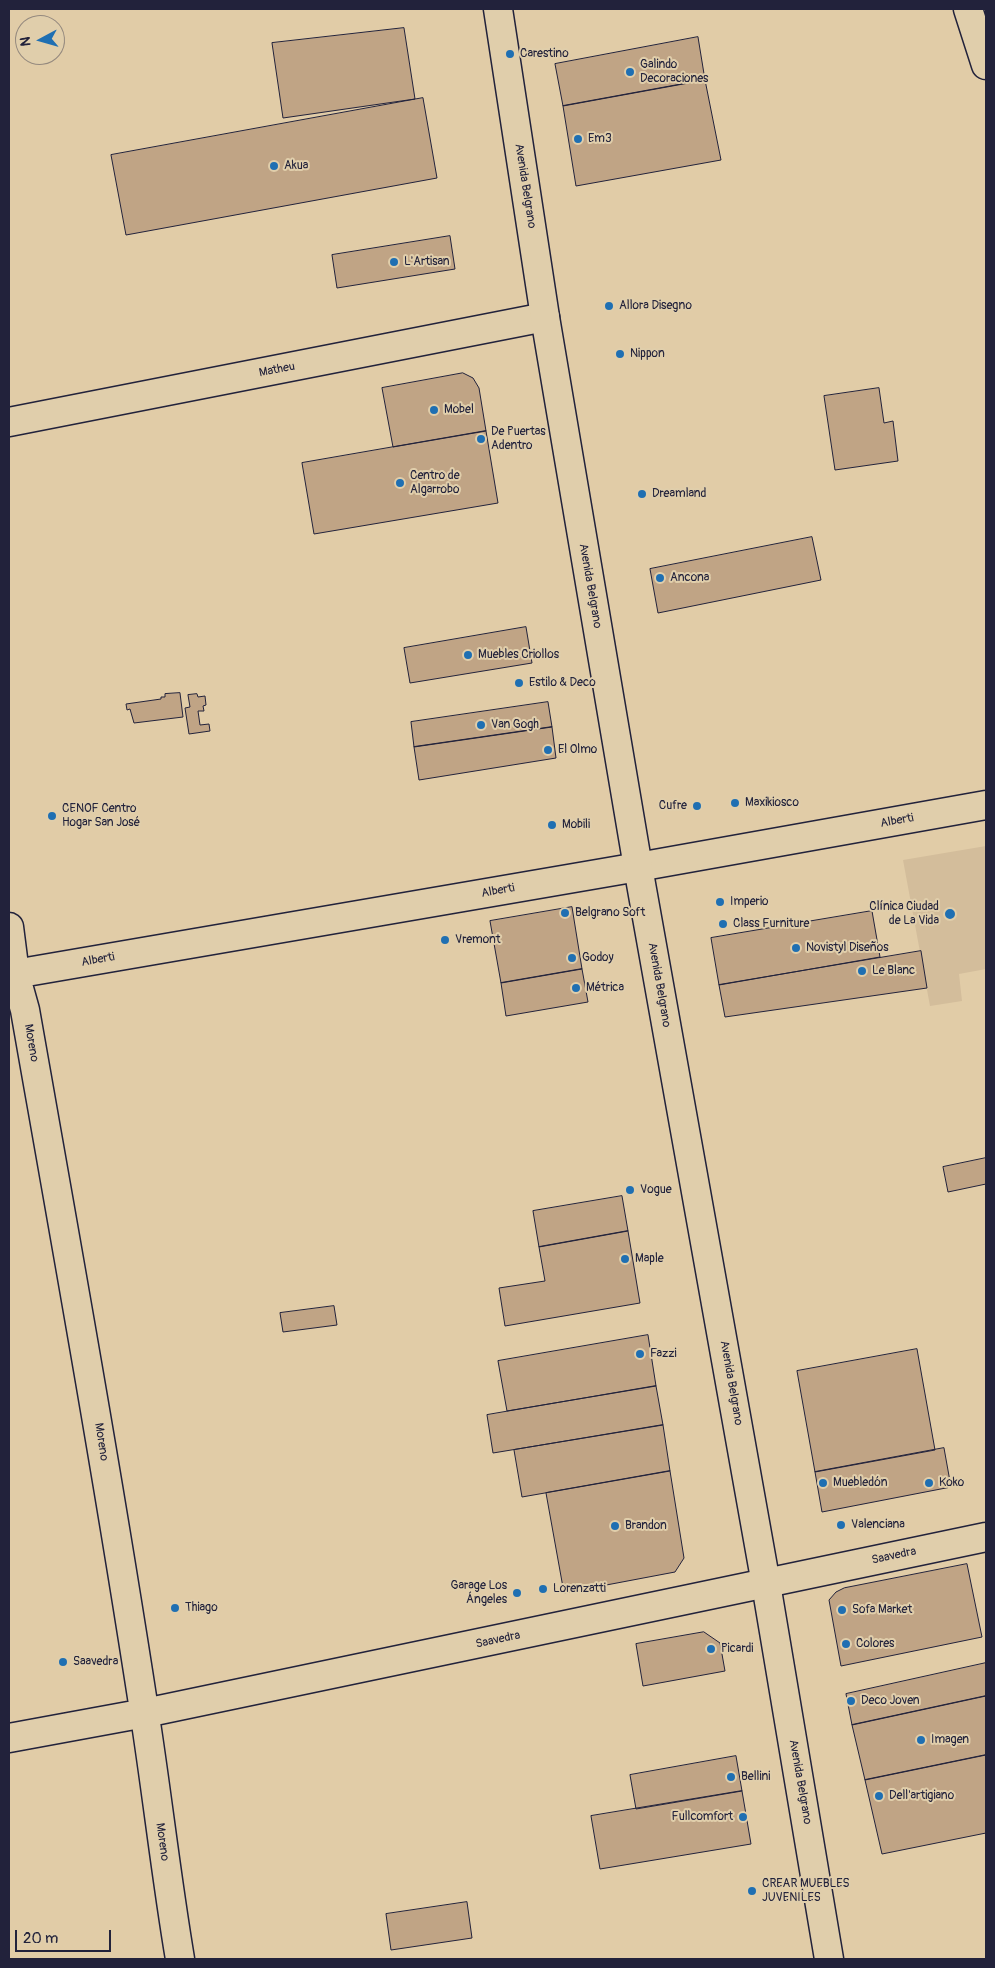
<!DOCTYPE html>
<meta charset="utf-8">
<style>
body{margin:0}
#map{position:relative;width:995px;height:1968px;overflow:hidden;background:#e1cca7;font-family:Pangolin,sans-serif}
canvas{display:block}
.frame{position:absolute;inset:0;border:10px solid #22223b;pointer-events:none}
.north{position:absolute;left:15px;top:15px;width:50px;height:50px;box-sizing:border-box;background:#e0ceab;border:1px solid #94897e;border-radius:50%;rotate:264deg;font-size:14px;font-weight:700;line-height:20px;text-align:center;color:#22223b}
.north::after{content:'';display:block;margin:auto;width:18px;height:22px;background:#1f6fb2;clip-path:polygon(50% 0,100% 100%,50% 72%,0 100%)}
.scale{position:absolute;left:15px;top:1930px;width:96px;height:22px;box-sizing:border-box;border:2px solid #22223b;border-top:0;padding-left:6px;font-size:15px;line-height:18px;white-space:nowrap;color:#22223b;-webkit-text-stroke:4px #e0ceab;paint-order:stroke}
</style>
<div id="map">
<canvas width="995" height="1968"></canvas>
<div class="frame"></div>
<div class="north">N</div>
<div class="scale">20 m</div>
</div>
<script>
const context = document.querySelector('canvas').getContext('2d');
context.lineJoin = 'round';
function fillPath(path, color) { context.fillStyle = color; context.fill(path, 'evenodd'); }
function trace(path, color, width, dash) { context.strokeStyle = color; context.lineWidth = width; context.lineCap = dash ? 'butt' : 'round'; context.setLineDash(dash || []); context.stroke(path); }
function label(font, color, halo, rows, align = 'center') {
  context.font = font + ' Pangolin,sans-serif'; context.lineWidth = 4; context.setLineDash([]); context.textBaseline = 'middle'; context.strokeStyle = halo; context.fillStyle = color; for (const [text, x, y, turn = 0] of rows) {
    context.save(); context.translate(x, y); context.rotate((+turn || 0) * Math.PI / 180); context.textAlign = isNaN(turn) ? turn : align; if (halo) context.strokeText(text, 0, 0); context.fillText(text, 0, 0); context.restore();
  }
}
fillPath(new Path2D(`
 M986 846V969L959 974 962 1001 930 1006 903 860Z`), '#d3bd9b');
const building = new Path2D(`
 M404 28 415 99 283 118 272 43Z
 M698 37 705 80 563 106 555 64Z
 M705 80 721 160 576 186 563 106Z
 M423 98 437 178 126 235 111 155Z
 M450 236 455 269 337 288 332 255Z
 M463 373 473 378 479 388 486 431 393 447 382 388Z
 M879 388 884 423 893 421 898 461 835 470 824 396Z
 M486 431 498 503 314 534 302 463Z
 M812 537 821 580 658 613 650 569Z
 M526 627 532 663 410 683 404 648Z
 M180 693 183 717 134 723 130 709 127 710 126 704 161 699V697H165V694Z
 M197 694 198 697 205 696 206 705 203 706 204 711H198L200 725 209 724 210 731 189 734 185 708 190 707 188 695Z
 M548 702 552 727 414 747 411 722Z
 M552 727 556 758 419 780 414 747Z
 M572 907 582 969 501 983 490 921Z
 M872 911 880 957 719 985 711 938Z
 M921 951 927 988 725 1017 719 985Z
 M582 969 588 1002 506 1016 501 983Z
 M986 1158V1184L948 1192 943 1167Z
 M622 1196 628 1231 539 1247 533 1211Z
 M628 1231 640 1303 505 1326 499 1288 545 1281 539 1247Z
 M334 1306 337 1325 283 1332 280 1313Z
 M648 1335 656 1386 507 1411 498 1361Z
 M917 1349 935 1450 815 1472 797 1371Z
 M656 1386 663 1425 493 1453 487 1415Z
 M663 1425 670 1471 522 1497 514 1450Z
 M944 1448 951 1487 822 1512 815 1472Z
 M670 1471 684 1558 675 1572 564 1593 546 1493Z
 M967 1564 982 1637 841 1666 829 1600 836 1592 844 1588Z
 M704 1632 720 1643 725 1671 643 1686 636 1644Z
 M986 1663V1696L852 1725 846 1694Z
 M986 1696V1755L865 1780 852 1725Z
 M986 1755V1833L882 1854 865 1780Z
 M736 1756 742 1791 636 1809 630 1775Z
 M742 1791 751 1844 600 1869 591 1816Z
 M467 1902 472 1938 391 1950 386 1914Z`);
fillPath(building, '#c0a485');
trace(building, '#22223b', 1);
const minor = new Path2D(`
 M968 9 986 65
 M9 422 545 317
 M9 927 15 974 25 1010C66 1243 108 1476 144 1710 157 1793 166 1876 180 1959
 M9 975 638 867 986 805
 M9 1738 145 1713 986 1537`);
const major = new Path2D(`
 M498 9 545 317 638 867 766 1584 829 1959`);
trace(minor, '#22223b', 31);
trace(major, '#22223b', 31);
trace(minor, '#e0ceab', 28);
trace(major, '#e0ceab', 28);
for (const [x, y, r, color] of [
 [510,54,5,"#1f6fb2"],
 [630,72,5,"#1f6fb2"],
 [578,139,5,"#1f6fb2"],
 [274,166,5,"#1f6fb2"],
 [394,262,5,"#1f6fb2"],
 [609,306,5,"#1f6fb2"],
 [620,354,5,"#1f6fb2"],
 [434,410,5,"#1f6fb2"],
 [481,439,5,"#1f6fb2"],
 [400,483,5,"#1f6fb2"],
 [642,494,5,"#1f6fb2"],
 [660,578,5,"#1f6fb2"],
 [468,655,5,"#1f6fb2"],
 [519,683,5,"#1f6fb2"],
 [481,725,5,"#1f6fb2"],
 [548,750,5,"#1f6fb2"],
 [735,803,5,"#1f6fb2"],
 [697,806,5,"#1f6fb2"],
 [52,816,5,"#1f6fb2"],
 [552,825,5,"#1f6fb2"],
 [720,902,5,"#1f6fb2"],
 [565,913,5,"#1f6fb2"],
 [950,914,6,"#1f6fb2"],
 [723,924,5,"#1f6fb2"],
 [445,940,5,"#1f6fb2"],
 [796,948,5,"#1f6fb2"],
 [572,958,5,"#1f6fb2"],
 [862,971,5,"#1f6fb2"],
 [576,988,5,"#1f6fb2"],
 [630,1190,5,"#1f6fb2"],
 [625,1259,5,"#1f6fb2"],
 [640,1354,5,"#1f6fb2"],
 [823,1483,5,"#1f6fb2"],
 [929,1483,5,"#1f6fb2"],
 [841,1525,5,"#1f6fb2"],
 [615,1526,5,"#1f6fb2"],
 [543,1589,5,"#1f6fb2"],
 [517,1593,5,"#1f6fb2"],
 [175,1608,5,"#1f6fb2"],
 [842,1610,5,"#1f6fb2"],
 [846,1644,5,"#1f6fb2"],
 [711,1649,5,"#1f6fb2"],
 [63,1662,5,"#1f6fb2"],
 [851,1701,5,"#1f6fb2"],
 [921,1740,5,"#1f6fb2"],
 [731,1777,5,"#1f6fb2"],
 [879,1796,5,"#1f6fb2"],
 [743,1817,5,"#1f6fb2"],
 [752,1891,5,"#1f6fb2"]
]) { const dot = new Path2D(); dot.arc(x, y, r, 0, 2 * Math.PI); context.fillStyle = color; context.fill(dot); trace(dot, '#e0ceab', 2); }
label('12px', '#22223b', '#e0ceab', [
 ["Carestino",520,54],
 ["Galindo",640,65],
 ["Decoraciones",640,79],
 ["Em3",588,139],
 ["Akua",284,166],
 ["L'Artisan",404,262],
 ["Allora Disegno",619,306],
 ["Nippon",630,354],
 ["Mobel",444,410],
 ["De Puertas",491,432],
 ["Adentro",491,446],
 ["Centro de",410,476],
 ["Algarrobo",410,490],
 ["Dreamland",652,494],
 ["Ancona",670,578],
 ["Muebles Criollos",478,655],
 ["Estilo & Deco",529,683],
 ["Van Gogh",491,725],
 ["El Olmo",558,750],
 ["Maxikiosco",745,803],
 ["Cufre",687,806,"right"],
 ["CENOF Centro",62,809],
 ["Hogar San José",62,823],
 ["Mobili",562,825],
 ["Imperio",730,902],
 ["Clínica Ciudad",939,907,"right"],
 ["de La Vida",939,921,"right"],
 ["Belgrano Soft",575,913],
 ["Class Furniture",733,924],
 ["Vremont",455,940],
 ["Novistyl Diseños",806,948],
 ["Godoy",582,958],
 ["Le Blanc",872,971],
 ["Métrica",586,988],
 ["Vogue",640,1190],
 ["Maple",635,1259],
 ["Fazzi",650,1354],
 ["Muebledón",833,1483],
 ["Koko",939,1483],
 ["Valenciana",851,1525],
 ["Brandon",625,1526],
 ["Garage Los",507,1586,"right"],
 ["Ángeles",507,1600,"right"],
 ["Lorenzatti",553,1589],
 ["Thiago",185,1608],
 ["Sofa Market",852,1610],
 ["Colores",856,1644],
 ["Picardi",721,1649],
 ["Saavedra",73,1662],
 ["Deco Joven",861,1701],
 ["Imagen",931,1740],
 ["Bellini",741,1777],
 ["Dell'artigiano",889,1796],
 ["Fullcomfort",733,1817,"right"],
 ["CREAR MUEBLES",762,1884],
 ["JUVENILES",762,1898]
], 'left');
label('12px', '#22223b', '#e0ceab', [
 ["Avenida Belgrano",525,186,81],
 ["Matheu",277,370,-11],
 ["Avenida Belgrano",590,586,80],
 ["Alberti",897,821,-10],
 ["Alberti",498,891,-10],
 ["Alberti",98,960,-10],
 ["Avenida Belgrano",659,985,80],
 ["Moreno",31,1043,80],
 ["Avenida Belgrano",731,1383,80],
 ["Moreno",101,1442,81],
 ["Saavedra",894,1556,-12],
 ["Saavedra",498,1640,-12],
 ["Avenida Belgrano",800,1782,80],
 ["Moreno",162,1842,82]
]);
</script>
